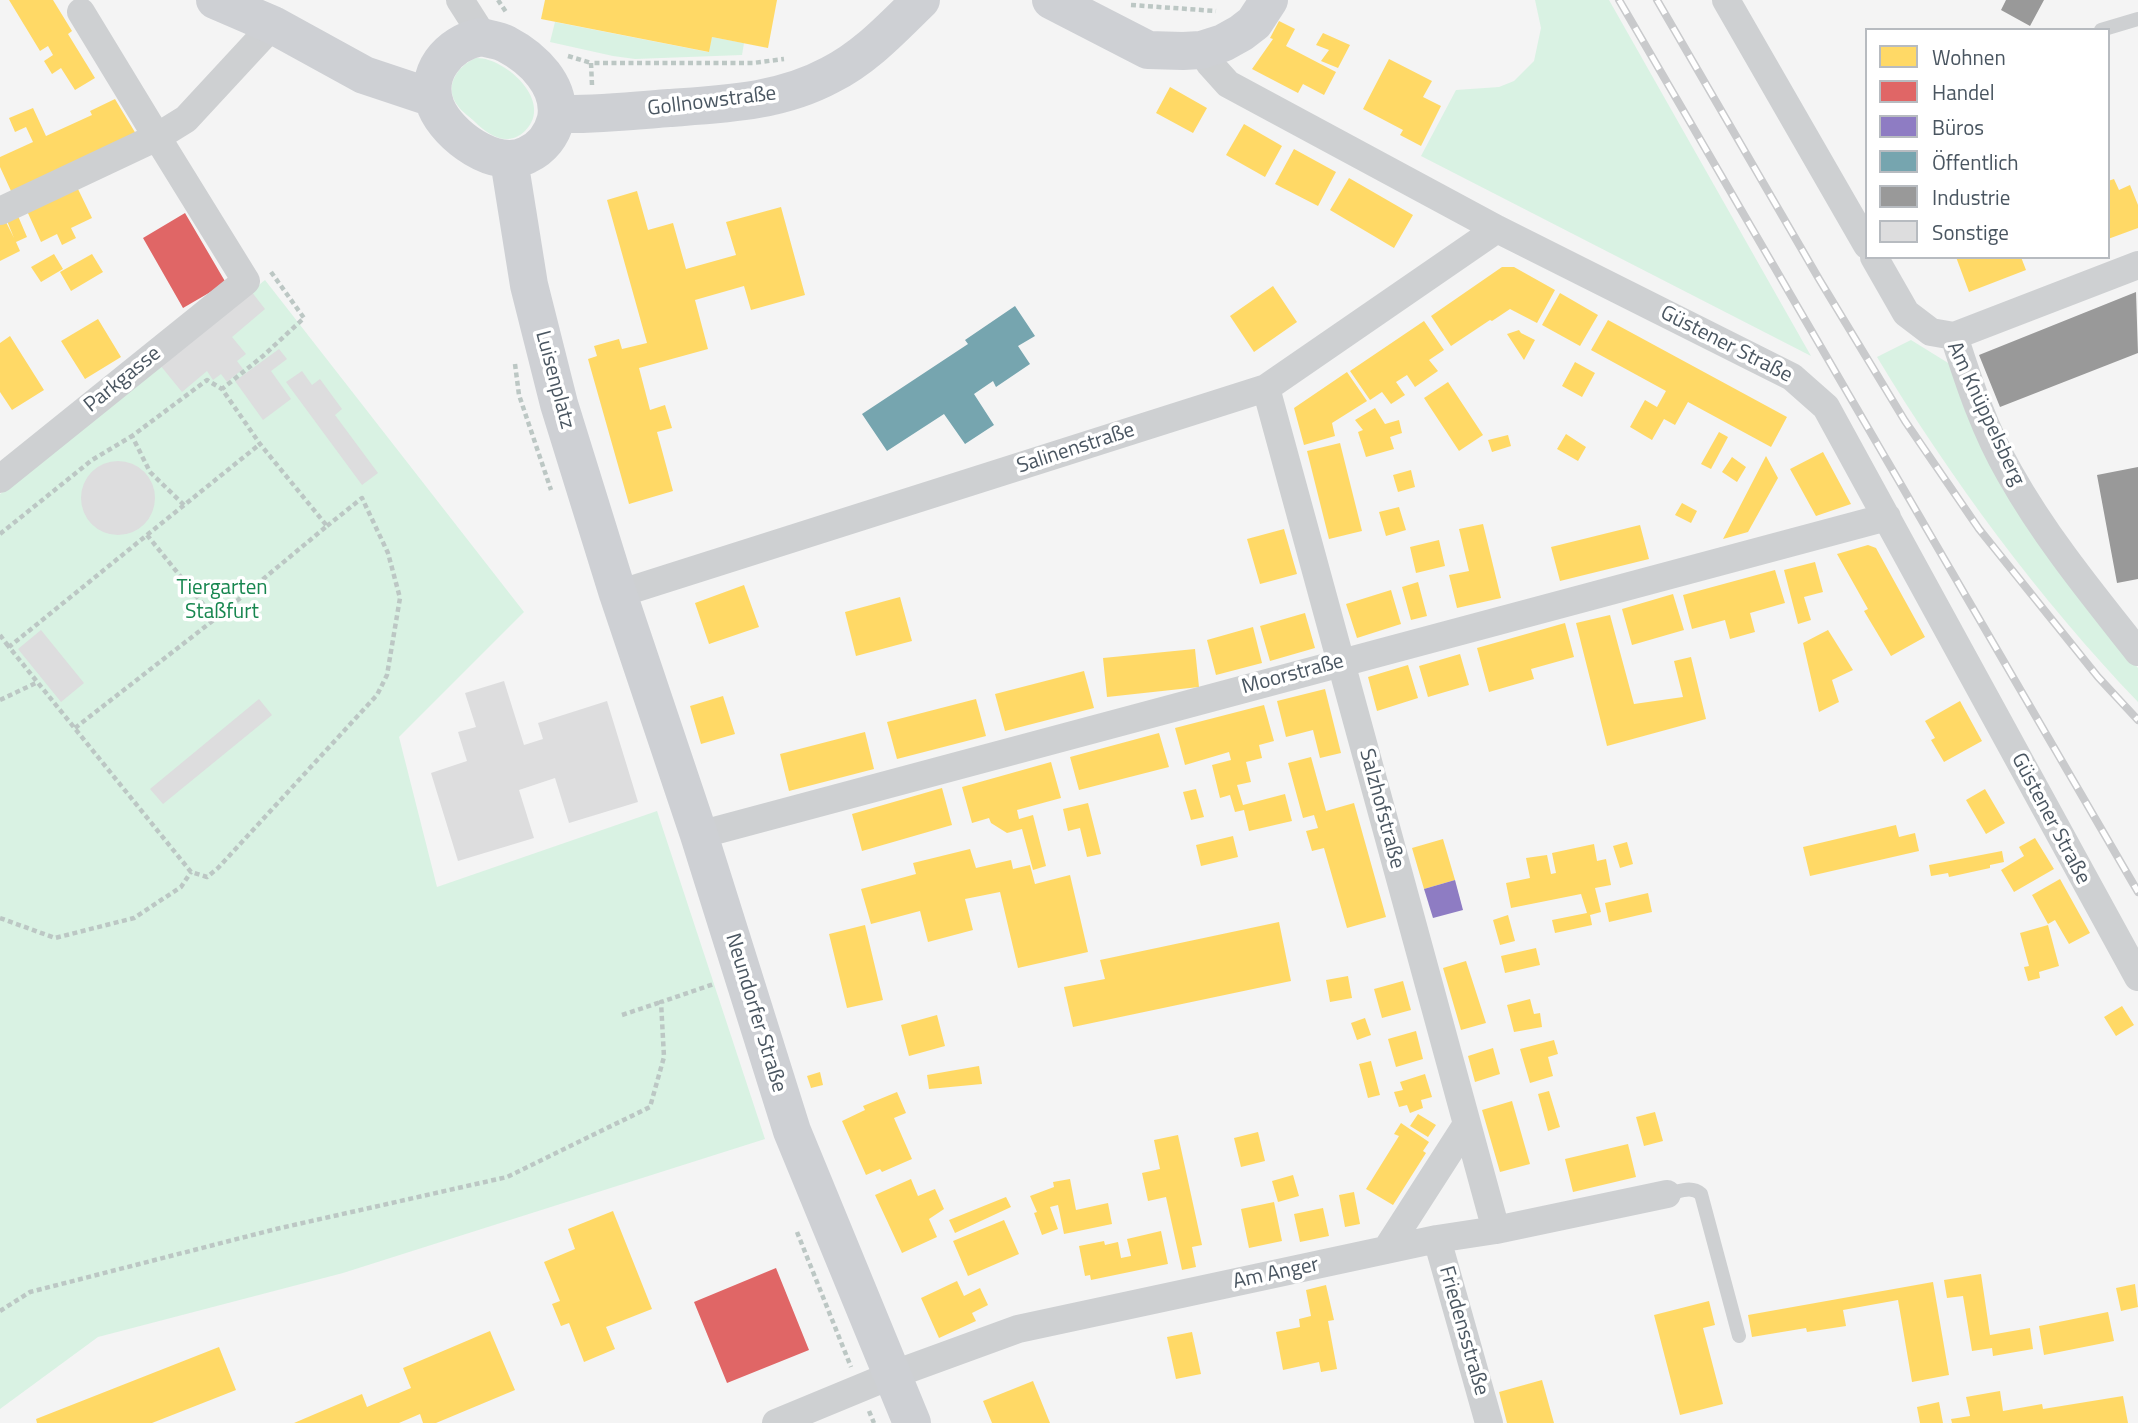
<!DOCTYPE html>
<meta charset="utf-8">
<style>
body{margin:0}
#map{position:relative;width:2138px;height:1423px;overflow:hidden;background:#f4f4f4;font-family:"Titillium Web",sans-serif}
canvas{display:block}
.legend{position:absolute;left:1865px;top:28px;width:245px;height:231px;box-sizing:border-box;background:#fff;border:2px solid #b7bbc0;margin:0;padding:9px 12px;list-style:none;font-size:21px;color:#4a5661}
.legend li{display:flex;align-items:center;gap:14px;height:35px}
.legend b{width:35px;border:2px solid #b7bbc0}
</style>
<div id="map">
<canvas width="2138" height="1423"></canvas>
<ul class="legend">
<li><b style="height:19px;background:#ffd966"></b>Wohnen</li>
<li><b style="height:19px;background:#e06666"></b>Handel</li>
<li><b style="height:19px;background:#8e7cc3"></b>Büros</li>
<li><b style="height:19px;background:#76a5af"></b>Öffentlich</li>
<li><b style="height:19px;background:#999"></b>Industrie</li>
<li><b style="height:19px;background:#ddddde"></b>Sonstige</li>
</ul>
</div>
<script>
const context = document.querySelector('canvas').getContext('2d');
context.lineJoin = 'round';
function fillPath(path, color) { context.fillStyle = color; context.fill(path, 'evenodd'); }
function trace(path, color, width, dash) { context.strokeStyle = color; context.lineWidth = width; context.lineCap = dash ? 'butt' : 'round'; context.setLineDash(dash || []); context.stroke(path); }
function label(font, color, halo, rows, align = 'center') {
  context.font = font + ' "Titillium Web",sans-serif'; context.lineWidth = 7; context.setLineDash([]); context.textBaseline = 'middle'; context.strokeStyle = halo; context.fillStyle = color; for (const [text, x, y, turn = 0] of rows) {
    context.save(); context.translate(x, y); context.rotate((+turn || 0) * Math.PI / 180); context.textAlign = isNaN(turn) ? turn : align; if (halo) context.strokeText(text, 0, 0); context.fillText(text, 0, 0); context.restore();
  }
}
fillPath(new Path2D(`
 M1535 0H1609L1811 356 1421 156 1456 90 1499 87 1514 81 1534 61 1541 28Z
 M555 22 708 52 712 37 744 43 742 55 635 59 613 56 550 42Z
 M476 58C505 57 555 102 525 131 507 148 488 135 474 121 469 116 462 112 458 106 443 87 457 66 476 58Z
 M265 280 524 612 399 737 437 887 657 811 765 1139 343 1273 98 1337 0 1409V494Z
 M1911 340 1953 366 2052 562 2138 668V702C2040 600 1950 478 1877 357Z`), '#d9f2e3');
fillPath(new Path2D(`
 M9 0H53L72 31 68 34 95 78 75 90 61 68 52 74 44 61 53 55 48 46 40 51Z
 M545 0H777L768 48 712 37 709 52 541 19Z
 M1279 21 1295 29 1286 46 1336 72 1324 95 1303 84 1298 93 1252 69 1273 39 1270 38Z
 M1323 33 1350 45 1338 68 1321 61 1329 50 1316 45Z
 M1389 59 1432 81 1423 97 1441 106 1421 146 1400 135 1403 130 1363 109Z
 M1170 87 1207 108 1193 133 1156 113Z
 M115 99 136 134 11 191 0 167V157L33 142 26 127 15 132 9 118 33 108 46 136 92 115 90 111Z
 M1244 124 1282 146 1265 177 1226 155Z
 M1294 149 1336 172 1318 206 1275 184Z
 M1349 178 1413 215 1394 248 1330 210Z
 M2114 179 2119 190 2130 185 2138 205V228L2108 239V181Z
 M77 187 92 218 71 228 76 238 62 245 57 234 41 242 27 211Z
 M637 191 648 230 673 223 686 269 736 255 726 222 781 207 805 295 751 310 744 286 695 300 708 349 639 368 650 410 665 405 672 428 657 432 673 491 629 504 588 359 597 356 594 346 619 339 622 349 647 343 607 200Z
 M18 216 27 237 16 242 20 251 0 261V224L6 222 14 238 7 221Z
 M54 254 63 269 41 282 31 267Z
 M92 254 103 272 71 291 60 272Z
 M1956 257H2021L2026 270 1969 292Z
 M1502 267H1514L1555 290 1537 323 1510 309 1492 321 1490 320 1451 346 1431 316Z
 M1273 286 1297 322 1254 352 1230 316Z
 M1560 293 1598 315 1580 346 1542 325Z
 M98 319 121 357 85 379 61 341Z
 M1608 320 1787 417 1771 447 1688 402 1675 425 1664 419 1652 440 1630 427 1645 400 1657 407 1666 391 1591 350Z
 M1424 321 1444 350 1429 360 1438 371 1415 387 1407 375 1396 382 1405 395 1391 404 1382 392 1370 400 1350 371Z
 M1519 330 1521 333 1535 340 1524 360 1507 334Z
 M10 336 44 390 12 410 0 392V343Z
 M1575 362 1595 373 1582 397 1562 386Z
 M1347 372 1367 401 1332 423 1335 436 1304 445 1294 408Z
 M1448 382 1483 435 1459 451 1424 398Z
 M1375 408 1385 424 1399 420 1402 433 1390 437 1394 449 1366 457 1358 432 1363 430 1355 420Z
 M1719 432 1728 437 1711 469 1701 464Z
 M1566 434 1586 447 1578 461 1557 449Z
 M1508 435 1511 446 1492 452 1488 440Z
 M1340 443 1362 531 1329 539 1307 451Z
 M1823 452 1851 504 1816 516 1790 469Z
 M1766 456 1778 478 1748 532 1723 539Z
 M1732 457 1746 467 1737 482 1722 472Z
 M1411 470 1415 487 1398 492 1393 475Z
 M1682 503 1697 511 1691 523 1675 515Z
 M1399 507 1406 530 1386 536 1379 512Z
 M1483 524 1501 598 1457 608 1449 575 1469 571 1459 529Z
 M1640 525 1649 559 1560 581 1551 547Z
 M1284 529 1297 574 1260 584 1247 539Z
 M1439 540 1445 566 1416 573 1410 547Z
 M1868 545 1876 548 1925 637 1891 656 1864 611 1868 609 1837 554Z
 M1815 562 1823 592 1804 597 1811 620 1798 624 1784 570Z
 M1775 570 1785 603 1750 613 1755 632 1730 639 1725 620 1692 629 1683 595Z
 M1418 582 1427 616 1411 620 1402 587Z
 M744 585 759 627 709 644 695 603Z
 M1391 590 1401 624 1357 638 1346 604Z
 M1673 594 1684 630 1632 645 1622 609Z
 M900 597 912 641 856 656 845 612Z
 M1305 613 1315 648 1270 661 1260 626Z
 M1610 615 1634 704 1683 697 1674 661 1691 657 1706 719 1607 746 1576 623Z
 M1565 623 1574 657 1531 669 1534 679 1489 692 1477 648Z
 M1253 627 1262 663 1216 675 1207 640Z
 M1828 630 1853 670 1832 680 1839 702 1819 712 1803 643Z
 M1195 649 1199 687 1107 697 1103 658Z
 M1460 654 1469 685 1428 697 1419 666Z
 M1408 665 1418 698 1377 711 1368 677Z
 M1084 671 1094 708 1005 731 995 694Z
 M1325 689 1341 753 1320 758 1313 730 1286 737 1277 701Z
 M723 696 735 734 701 744 690 706Z
 M976 699 986 736 897 759 887 722Z
 M1960 701 1982 741 1944 762 1931 740 1935 738 1925 721Z
 M1264 705 1274 741 1259 745 1262 758 1246 762 1251 782 1237 785 1243 805 1285 794 1292 821 1249 831 1244 810 1235 812 1230 795 1220 798 1212 765 1231 760 1229 752 1185 765 1175 728Z
 M865 732 874 769 789 791 780 754Z
 M1159 733 1169 767 1079 790 1070 757Z
 M1311 757 1326 811 1354 803 1386 917 1347 928 1324 848 1312 851 1306 831 1318 828 1314 815 1303 818 1288 763Z
 M1051 762 1061 798 1017 810 1019 819 1033 815 1046 866 1033 870 1022 829 1007 833 991 823 989 818 972 823 962 787Z
 M942 788 952 825 862 851 852 814Z
 M1196 789 1204 817 1191 820 1183 792Z
 M1985 789 2005 823 1986 834 1966 800Z
 M1088 803 1101 854 1087 857 1080 828 1068 831 1063 809Z
 M1896 825 1899 837 1915 833 1919 851 1810 876 1803 847Z
 M1233 836 1238 857 1201 866 1196 845Z
 M2035 838 2054 869 2014 892 2001 870 2024 856 2019 847Z
 M1443 839 1455 880 1424 889 1412 848Z
 M1627 842 1633 864 1620 868 1613 846Z
 M1594 844 1597 861 1606 859 1611 885 1595 888 1601 912 1590 915 1592 925 1555 933 1552 920 1587 913 1581 894 1511 908 1506 883 1530 878 1526 858 1547 855 1551 874 1556 873 1552 853Z
 M970 849 976 868 1011 860 1013 869 1030 865 1035 884 1070 875 1088 952 1018 968 1000 892 965 899 973 930 928 942 920 911 871 924 861 889 916 874 913 863Z
 M2002 851 2004 862 1990 865V868L1949 877 1948 873 1931 876 1929 865Z
 M2060 879 2090 933 2069 944 2055 920 2048 924 2032 895Z
 M1648 893 1652 912 1609 922 1605 903Z
 M1508 915 1515 941 1500 945 1493 920Z
 M1279 922 1291 981 1073 1027 1064 987 1105 979 1100 960Z
 M865 925 883 1000 847 1008 829 934Z
 M2048 925 2059 966 2039 972 2040 978 2028 981 2024 967 2029 966 2020 933Z
 M1536 948 1540 965 1505 973 1501 956Z
 M1466 961 1486 1023 1461 1030 1443 968Z
 M1348 976 1352 998 1330 1002 1326 980Z
 M1403 981 1411 1010 1382 1018 1374 989Z
 M1530 999 1534 1014 1540 1013 1542 1027 1514 1032 1507 1005Z
 M2122 1006 2134 1025 2116 1036 2104 1017Z
 M937 1015 945 1046 909 1056 901 1025Z
 M1365 1018 1371 1035 1357 1040 1351 1023Z
 M1416 1031 1423 1059 1396 1067 1388 1039Z
 M1554 1040 1558 1054 1548 1057 1553 1076 1530 1083 1520 1049Z
 M1493 1048 1500 1074 1475 1082 1468 1056Z
 M1371 1061 1380 1095 1368 1098 1359 1064Z
 M979 1066 982 1084 929 1089 927 1075Z
 M820 1072 823 1085 811 1088 807 1076Z
 M1425 1074 1432 1097 1421 1100 1423 1108 1410 1113 1407 1105 1399 1107 1394 1092 1403 1090 1400 1082Z
 M1549 1091 1560 1127 1548 1131 1538 1094Z
 M897 1092 906 1113 894 1118 912 1159 882 1172 880 1169 866 1175 842 1121 865 1110 863 1106Z
 M1512 1101 1530 1164 1500 1172 1482 1110Z
 M1655 1112 1663 1141 1644 1146 1636 1117Z
 M1418 1114 1436 1125 1428 1137 1410 1126Z
 M1401 1123 1429 1142 1423 1151 1426 1153 1393 1205 1366 1189 1399 1136 1394 1134Z
 M1258 1132 1265 1161 1241 1167 1234 1138Z
 M1178 1135 1202 1245 1192 1247 1196 1267 1182 1270 1166 1197 1148 1201 1142 1173 1160 1169 1154 1140Z
 M1628 1144 1636 1177 1573 1192 1565 1159Z
 M1293 1175 1299 1196 1278 1202 1272 1181Z
 M911 1179 918 1196 935 1189 944 1209 929 1219 937 1237 902 1253 875 1195Z
 M1070 1179 1076 1210 1108 1203 1112 1224 1064 1234 1058 1205 1050 1207 1058 1229 1042 1235 1034 1213 1037 1212 1030 1196 1054 1187 1053 1182Z
 M1354 1192 1360 1224 1345 1227 1339 1195Z
 M1006 1197 1011 1207 955 1233 949 1220Z
 M1274 1202 1282 1241 1249 1248 1241 1209Z
 M1323 1208 1329 1236 1300 1242 1294 1214Z
 M613 1211 652 1309 606 1327 615 1349 584 1362 569 1323 561 1326 552 1304 560 1301 544 1262 575 1249 568 1229Z
 M1004 1220 1019 1254 968 1276 953 1241Z
 M1161 1231 1168 1264 1091 1280 1090 1275 1085 1276 1079 1246 1104 1241 1105 1245 1118 1242 1121 1258 1131 1256 1127 1239Z
 M1981 1274 1990 1335 2030 1328 2033 1349 1993 1356 1992 1348 1972 1351 1963 1296 1947 1298 1944 1280Z
 M957 1281 964 1296 980 1288 988 1305 972 1313 976 1321 939 1338 921 1298Z
 M1933 1282 1949 1375 1912 1382 1898 1300 1843 1310 1846 1326 1807 1332 1806 1328 1752 1337 1748 1315Z
 M2135 1284 2138 1307 2121 1311 2116 1288Z
 M1326 1285 1334 1320 1328 1321 1337 1369 1321 1372 1319 1362 1283 1370 1276 1332 1300 1327 1299 1319 1311 1316 1306 1290Z
 M1709 1301 1715 1325 1703 1328 1723 1404 1680 1415 1654 1315Z
 M2108 1312 2114 1341 2044 1355 2039 1326Z
 M490 1331 515 1390 436 1423H423L420 1414 399 1423H294L362 1394 367 1407 411 1388 403 1368Z
 M1192 1332 1201 1374 1176 1379 1167 1337Z
 M219 1347 236 1390 152 1423H37L36 1419Z
 M1542 1380 1554 1423H1507L1499 1392Z
 M1033 1381 1050 1423H992L983 1401Z
 M2000 1391 2003 1411 2042 1404 2043 1409 2123 1396 2128 1423H1952L1951 1419 1970 1416 1966 1397Z
 M1939 1402 1943 1423H1920L1917 1407Z`), '#ffd966');
fillPath(new Path2D(`
 M185 213 226 283 183 308 143 238Z
 M776 1268 809 1350 727 1383 694 1302Z`), '#e06666');
fillPath(new Path2D(`
 M1455 880 1463 910 1433 918 1424 889Z`), '#8e7cc3');
fillPath(new Path2D(`
 M1015 306 1035 336 1018 346 1030 364 996 387 993 381 974 394 994 425 965 444 944 414 887 451 862 414 968 344 965 340Z`), '#76a5af');
fillPath(new Path2D(`
 M2006 0H2044L2030 26 2001 10Z
 M2136 292 2138 353 2000 407 1979 355Z
 M2138 467V579L2117 583 2097 475Z`), '#999');
fillPath(new Path2D(`
 M251 291 265 309 232 337 246 354 237 361 243 369 227 382 221 374 213 380 207 371 182 392 160 365Z
 M279 349 287 359 271 371 291 399 263 420 235 381Z
 M302 371 312 385 320 379 342 409 335 415 378 473 362 485 286 382Z
 M81 498a37 37 0 1 1 74 0a37 37 0 1 1-74 0Z
 M41 630 84 683 61 702 18 649Z
 M504 681 524 745 543 739 538 723 607 701 638 802 569 823 555 778 519 790 534 838 458 861 431 773 467 761 458 732 476 727 465 693Z
 M259 699 272 715 163 804 150 789Z`), '#ddddde');
trace(new Path2D(`
 M498 0 506 12
 M1131 5 1216 11
 M568 56 591 63
 M592 85 591 63H753L784 59
 M271 272 304 318 263 356 222 389 260 444 327 526 215 619 147 535 9 647 191 872 207 877 218 868 377 695 387 675 400 598 388 553 362 498 327 526
 M515 364 519 395 551 490
 M184 505 150 472 132 436 207 380 222 389
 M0 534 92 460 132 436
 M147 535 260 444
 M0 635 9 647
 M0 700 38 682
 M75 728 215 619
 M0 918 55 938 134 918 181 887 191 872
 M622 1015 661 1002
 M797 1232 851 1367
 M0 1311 30 1292 276 1229 507 1177 650 1107 664 1057 661 1002 714 984
 M869 1411 874 1423`), '#bcc7c4', 4.5, [5, 3.5]);
trace(new Path2D(`
 M2101 30 2138 19
 M1667 1194C1679 1192 1691 1185 1701 1194L1739 1336`), '#ced0d2', 14);
trace(new Path2D(`
 M460 0 476 25 481 37
 M1726 0 1867 245
 M1201 50 1210 64 1228 84 1497 229 1792 377 1826 407 2138 977
 M0 211 157 137 81 12
 M1874 257 1906 313 1931 332 1954 336C1969 383 1985 431 2010 474 2046 538 2093 595 2138 652
 M1954 336 2138 265
 M1266 388 1496 1230
 M0 479 246 281 157 137 186 119 273 25
 M618 594 1266 388 1497 229
 M699 835 1887 517
 M1437 1239 1489 1423
 M1386 1250 1467 1124
 M776 1423 892 1375 1018 1329 1437 1239 1496 1230 1667 1194`), '#ced0d2', 28);
trace(new Path2D(`
 M215 0 273 25 364 75 433 98
 M1051 0 1148 50 1183 51 1201 50 1223 43 1241 33 1254 23 1269 0
 M481 37C489 39 499 40 506 44 533 58 562 86 556 119 552 135 542 148 527 155 496 171 448 136 436 107 423 74 448 43 481 37Z
 M557 114C594 115 632 111 669 108 725 104 780 102 830 75 866 57 893 27 921 0
 M509 160 529 285 559 404 618 594 699 835 792 1131 912 1423`), '#ced0d4', 38);
const rail = new Path2D(`
 M1619 0 2138 892
 M1657 0 1819 279 1905 421 1979 529 2098 677 2138 720`);
trace(rail, '#c9cacc', 8);
trace(rail, '#fff', 5, [16]);
label('21px', '#4a5661', '#fff', [
 ["Gollnowstraße",712,102,-7],
 ["Güstener Straße",1726,345,27],
 ["Parkgasse",123,380,-39],
 ["Luisenplatz",554,380,75],
 ["Am Knüppelsberg",1985,414,65],
 ["Salinenstraße",1076,449,-18],
 ["Moorstraße",1293,675,-15],
 ["Salzhofstraße",1381,809,75],
 ["Güstener Straße",2050,819,62],
 ["Neundorfer Straße",755,1013,73],
 ["Am Anger",1276,1274,-12],
 ["Friedensstraße",1463,1331,74]
]);
label('21px', '#17864f', '#fff', [
 ["Tiergarten",222,589],
 ["Staßfurt",222,613]
]);
</script>
